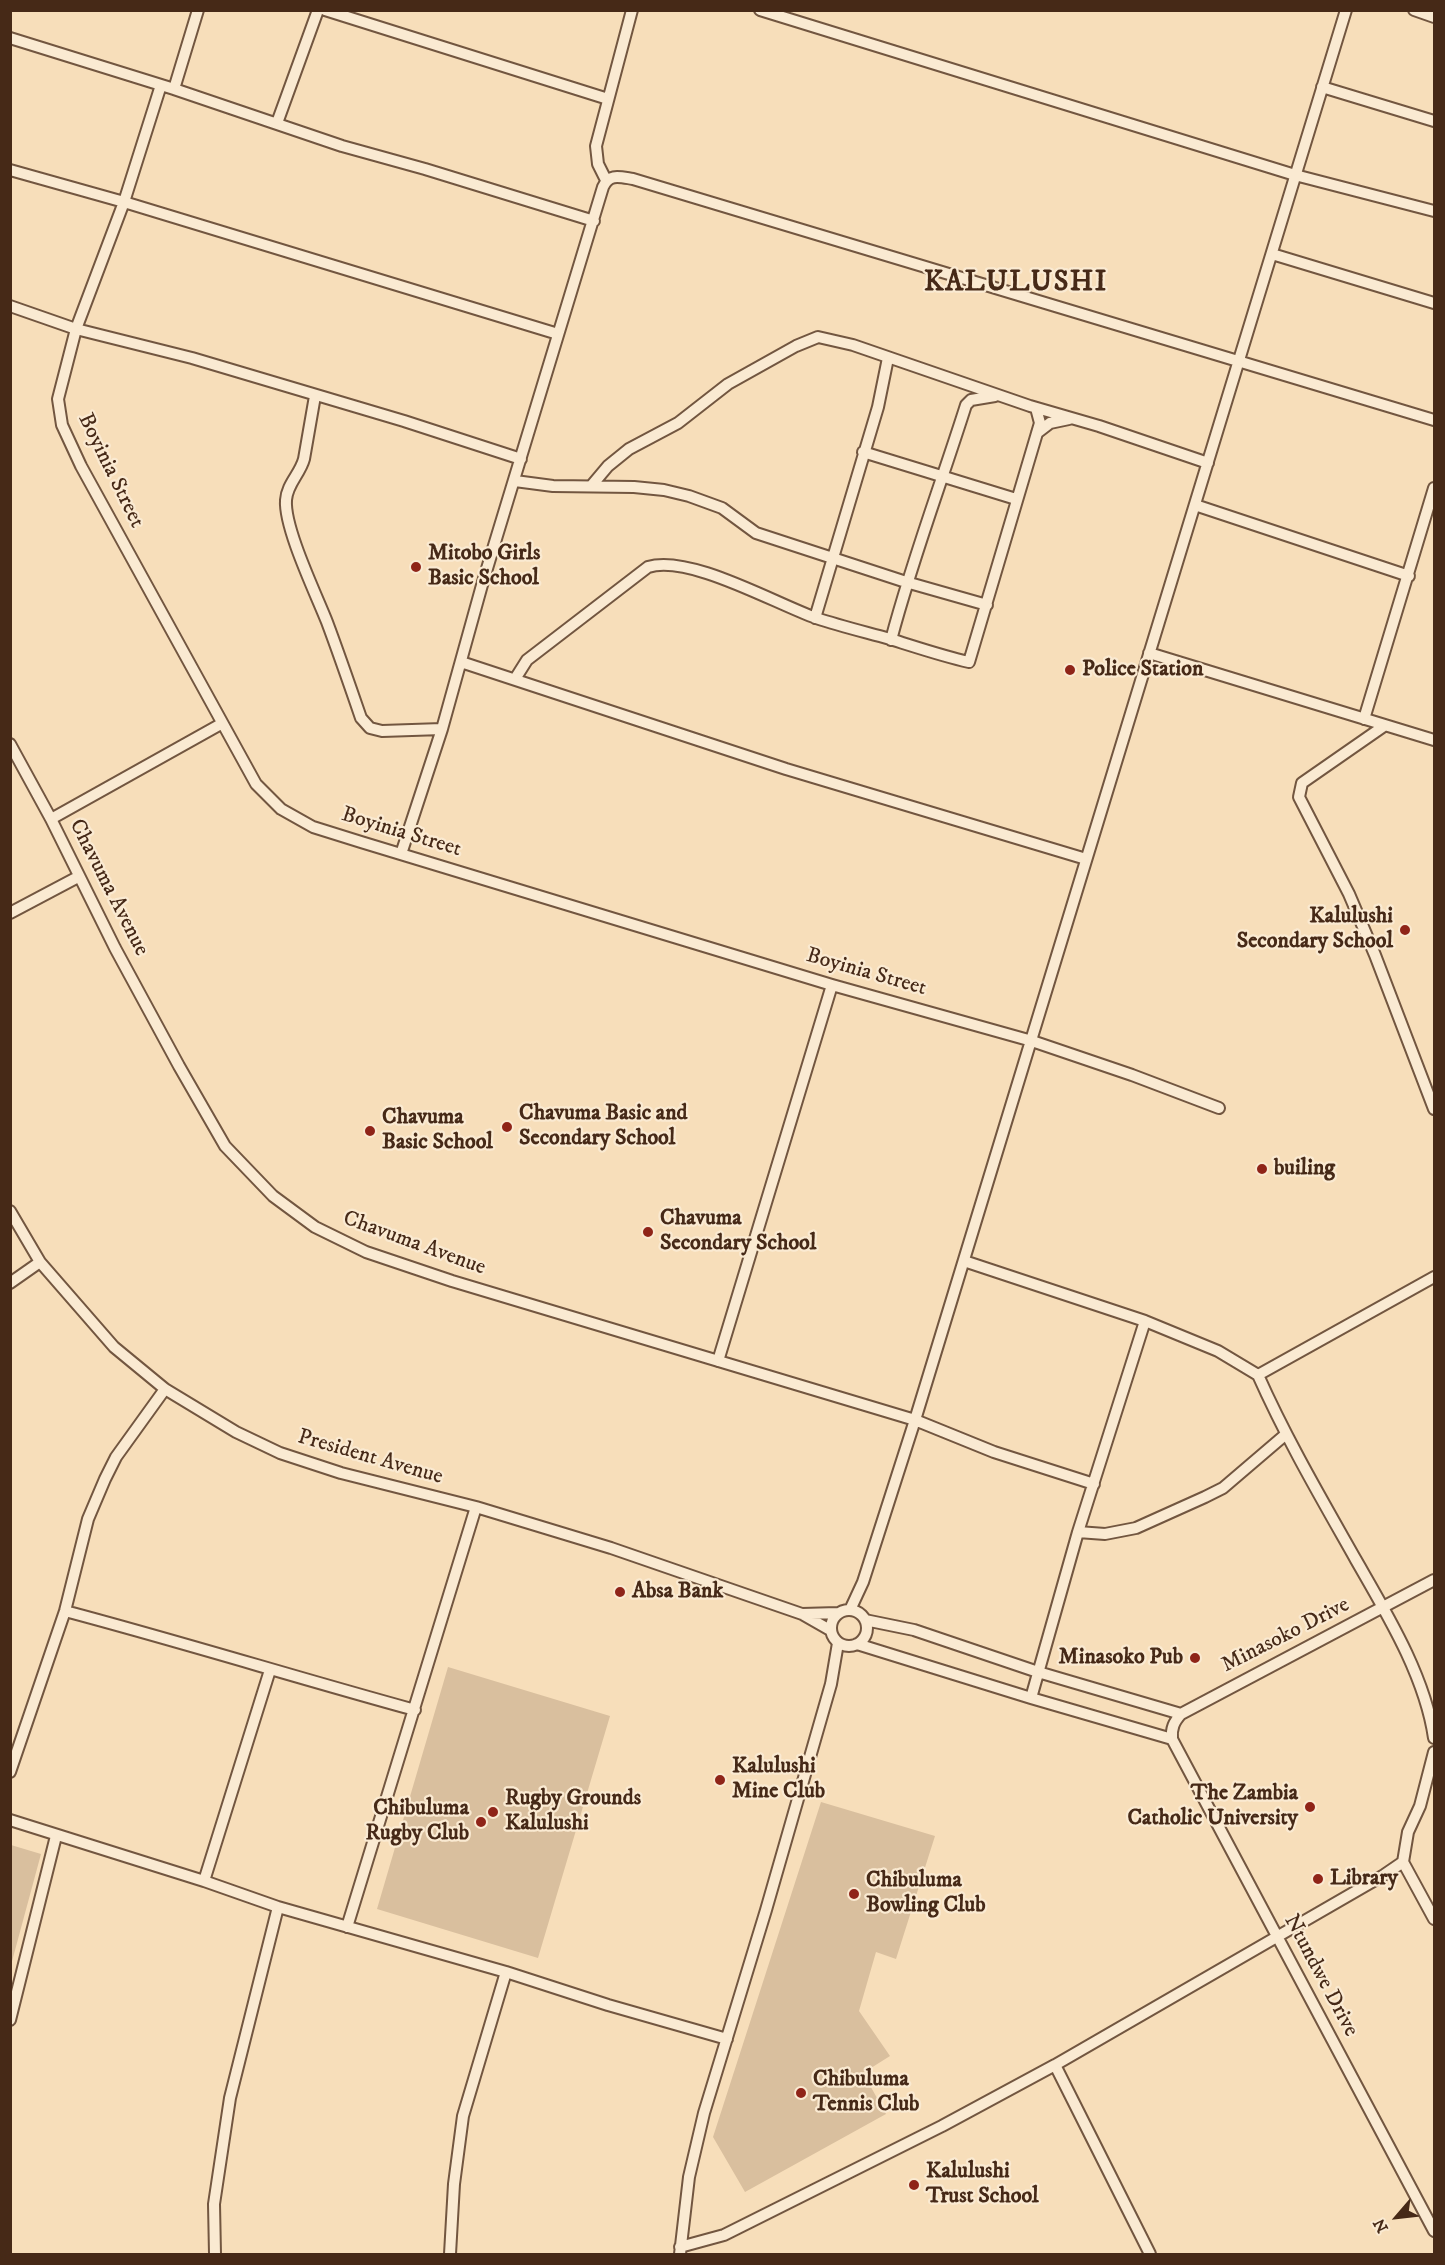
<!DOCTYPE html>
<style>
body{margin:0}
#map{position:relative;width:1445px;height:2265px;overflow:hidden;background:#f7deba;font-family:"IM FELL DW Pica",serif}
canvas{display:block}
.frame{position:absolute;inset:0;border:12px solid #462917;pointer-events:none}
.north{position:absolute;left:1367px;top:2187px;width:60px;height:60px;-webkit-text-stroke:4px #faead2;paint-order:stroke;rotate:242deg;font-size:16px;font-weight:700;line-height:24px;text-align:center;color:#462917}
.north::after{content:'';display:block;margin:auto;width:21px;height:27px;background:#462917;clip-path:polygon(50% 0,100% 100%,50% 72%,0 100%)}
</style>
<div id="map">
<canvas width="1445" height="2265"></canvas>
<div class="frame"></div>
<div class="north">N</div>
</div>
<script>
const context = document.querySelector('canvas').getContext('2d');
context.lineJoin = 'round';
function fillPath(path, color) { context.fillStyle = color; context.fill(path, 'evenodd'); }
function trace(path, color, width, dash) { context.strokeStyle = color; context.lineWidth = width; context.lineCap = dash ? 'butt' : 'round'; context.setLineDash(dash || []); context.stroke(path); }
function label(font, color, halo, rows, align = 'center') {
  context.font = font + ' "IM FELL DW Pica",serif'; context.lineWidth = 4.5; context.setLineDash([]); context.textBaseline = 'middle'; context.strokeStyle = halo; context.fillStyle = color; for (const [text, x, y, turn = 0] of rows) {
    context.save(); context.translate(x, y); context.rotate((+turn || 0) * Math.PI / 180); context.textAlign = isNaN(turn) ? turn : align; if (halo) context.strokeText(text, 0, 0); context.fillText(text, 0, 0); context.restore();
  }
}
fillPath(new Path2D(`
 M448 1667 610 1716 538 1958 377 1909Z
 M821 1802 935 1836 896 1959 876 1952 859 2011 890 2056 863 2073 886 2114 745 2192 713 2137Z
 M11 1845 41 1854 11 1965 10 1845Z`), '#d9bf9e');
const minor = new Path2D(`
 M325 10 608 99
 M760 10 1295 175 1434 211
 M1414 10 1434 17
 M10 38 174 89 342 146 425 169 594 221
 M161 85 124 202 76 329 58 399 62 425 81 466 256 784 281 809 313 827 361 842 832 985 1032 1041 1132 1075 1219 1108
 M1322 87 1434 121
 M174 89 198 10
 M277 123 318 10
 M10 170 124 202 558 334
 M606 180 598 164 596 146 632 10
 M1272 254 1434 303
 M10 306 76 329 192 358 404 421 521 459
 M315 396 304 459C300 474 287 484 286 500 284 528 316 594 327 622 339 654 350 686 361 718L370 728 382 731 442 729
 M1037 433 1050 423 1069 419
 M863 452 1016 499
 M515 481 553 486 634 487 664 490 689 496 722 508 756 533 906 582 987 605
 M592 485 608 466 629 449 678 423 728 384 796 346 818 337 853 345 1030 406 1099 426 1208 463
 M1195 505 1409 576
 M815 618 878 407 888 358
 M891 640C912 560 941 484 966 405L971 400 995 396
 M1149 653 1434 740
 M461 662 786 769 1086 859
 M515 679 527 660 648 567C689 554 774 603 816 618 840 626 865 632 890 639 916 647 942 656 969 662L1040 423 1036 408
 M1364 719 1434 488
 M1384 726 1302 783 1299 797 1349 894 1375 955 1434 1109
 M10 744 51 819 115 948 179 1066 225 1146 273 1196 315 1227 366 1252 452 1281 915 1420 994 1452 1094 1484
 M51 819 221 724
 M401 854 442 729 482 585 603 187C609 173 620 177 633 179L1434 420
 M10 913 78 877
 M10 1211 40 1262 114 1347 165 1389 236 1432 280 1453 341 1473 476 1507 611 1548 802 1614 830 1630
 M964 1261 1145 1321 1218 1351 1258 1375 1434 1277
 M10 1283 40 1262
 M718 1361 832 985
 M1258 1375C1287 1440 1321 1498 1356 1560 1387 1614 1425 1676 1434 1738
 M1078 1532 1105 1534 1136 1528 1205 1497 1223 1488 1285 1435
 M1434 1580 1181 1714C1174 1722 1171 1728 1172 1739L1434 2231
 M850 1610 863 1582 915 1420 1346 10
 M831 1628a18 18 0 1 1 36 0a18 18 0 1 1-36 0Z
 M65 1611C182 1642 298 1678 415 1710
 M802 1614 838 1613
 M865 1620 914 1630 1038 1672 1181 1714
 M857 1644 1031 1698 1172 1739
 M1031 1698 1078 1532 1145 1321
 M10 1772 65 1611 88 1519 105 1479 116 1457 165 1389
 M10 1820 204 1881 278 1907 506 1972 608 2005 727 2039
 M1403 1862 1434 1919
 M204 1881 270 1670
 M347 1927 476 1507
 M10 2020 56 1836
 M1055 2065 1150 2254
 M680 2247 724 2235 942 2126 1055 2065 1384 1875 1403 1862 1408 1832 1420 1806 1434 1752
 M215 2254 214 2204 230 2098 278 1907
 M450 2254 454 2184 463 2116 506 1972
 M680 2254 689 2177 704 2113 766 1910 831 1684 838 1643`);
trace(minor, '#725640', 14);
trace(minor, '#faead2', 10);
for (const [x, y, r, color] of [
 [416,567,6,"#8f2418"],
 [1070,670,6,"#8f2418"],
 [1405,930,6,"#8f2418"],
 [507,1127,6,"#8f2418"],
 [370,1131,6,"#8f2418"],
 [1262,1169,6,"#8f2418"],
 [648,1232,6,"#8f2418"],
 [620,1592,6,"#8f2418"],
 [1195,1658,6,"#8f2418"],
 [720,1780,6,"#8f2418"],
 [1310,1807,6,"#8f2418"],
 [493,1812,6,"#8f2418"],
 [481,1822,6,"#8f2418"],
 [1318,1879,6,"#8f2418"],
 [854,1894,6,"#8f2418"],
 [801,2093,6,"#8f2418"],
 [914,2185,6,"#8f2418"]
]) { const dot = new Path2D(); dot.arc(x, y, r, 0, 2 * Math.PI); context.fillStyle = color; context.fill(dot); trace(dot, '#faead2', 2); }
label('22px', '#462917', '#faead2', [
 ["Boyinia Street",110,471,64],
 ["Boyinia Street",401,833,17],
 ["Chavuma Avenue",108,888,63],
 ["Boyinia Street",866,973,16],
 ["Chavuma Avenue",414,1244,20],
 ["President Avenue",370,1458,16],
 ["Minasoko Drive",1286,1636,-27],
 ["Ntundwe Drive",1320,1976,62]
]);
label('bold 22px', '#462917', '#faead2', [
 ["Mitobo Girls",428,554],
 ["Basic School",428,579],
 ["Police Station",1082,670],
 ["Kalulushi",1393,917,"right"],
 ["Secondary School",1393,942,"right"],
 ["Chavuma Basic and",519,1114],
 ["Secondary School",519,1139],
 ["Chavuma",382,1118],
 ["Basic School",382,1143],
 ["builing",1274,1169],
 ["Chavuma",660,1219],
 ["Secondary School",660,1244],
 ["Absa Bank",632,1592],
 ["Minasoko Pub",1183,1658,"right"],
 ["Kalulushi",732,1767],
 ["Mine Club",732,1792],
 ["The Zambia",1298,1794,"right"],
 ["Catholic University",1298,1819,"right"],
 ["Rugby Grounds",505,1799],
 ["Kalulushi",505,1824],
 ["Chibuluma",469,1809,"right"],
 ["Rugby Club",469,1834,"right"],
 ["Library",1330,1879],
 ["Chibuluma",866,1881],
 ["Bowling Club",866,1906],
 ["Chibuluma",813,2080],
 ["Tennis Club",813,2105],
 ["Kalulushi",926,2172],
 ["Trust School",926,2197]
], 'left');
context.letterSpacing = '1.5px';
label('bold 28px', '#462917', '#faead2', [
 ["KALULUSHI",1016,284]
]);
context.letterSpacing = '0px';
</script>
